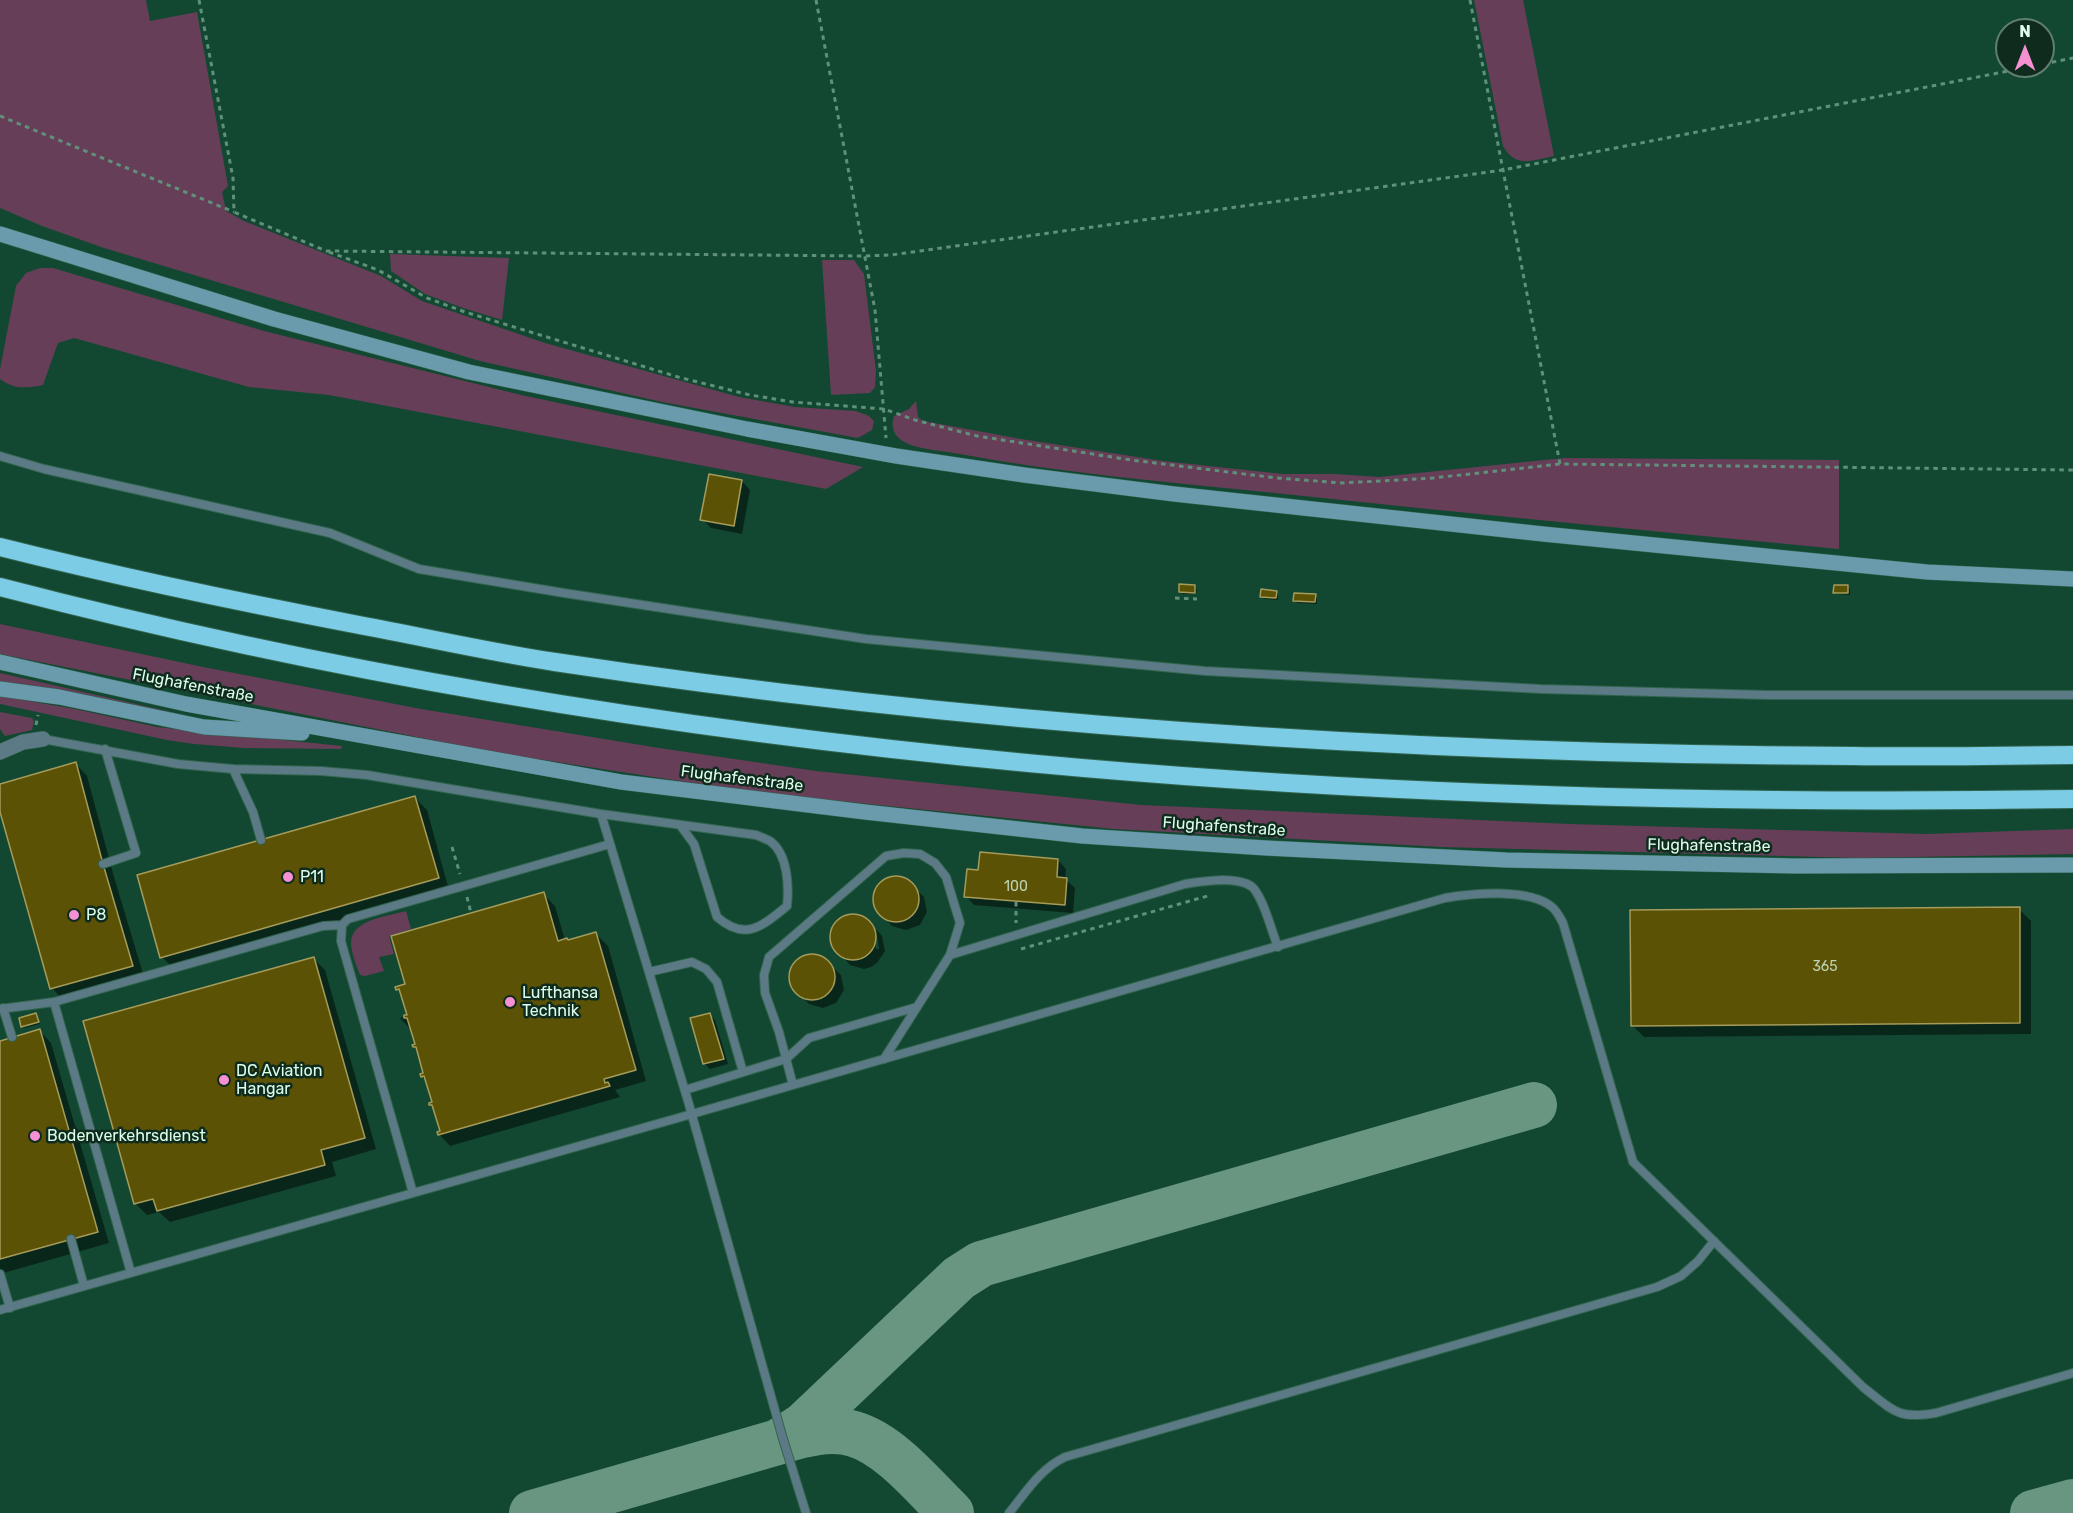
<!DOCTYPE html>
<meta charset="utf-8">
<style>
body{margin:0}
#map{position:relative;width:2073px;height:1513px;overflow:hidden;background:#124831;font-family:Rubik,sans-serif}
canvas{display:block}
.north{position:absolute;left:1995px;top:18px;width:60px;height:60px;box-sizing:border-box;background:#0e2b1d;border:2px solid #607f6f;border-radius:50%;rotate:0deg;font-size:16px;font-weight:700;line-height:24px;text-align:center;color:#dcfeeb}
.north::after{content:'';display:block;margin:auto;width:21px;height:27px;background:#f591d2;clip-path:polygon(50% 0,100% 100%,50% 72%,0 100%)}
</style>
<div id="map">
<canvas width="2073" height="1513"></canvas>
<div class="north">N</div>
</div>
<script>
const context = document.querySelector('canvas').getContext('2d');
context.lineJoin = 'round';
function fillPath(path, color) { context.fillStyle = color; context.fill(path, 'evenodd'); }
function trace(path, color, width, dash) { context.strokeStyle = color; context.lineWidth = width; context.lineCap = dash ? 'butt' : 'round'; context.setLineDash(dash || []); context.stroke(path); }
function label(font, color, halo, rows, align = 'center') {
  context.font = font + ' Rubik,sans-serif'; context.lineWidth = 5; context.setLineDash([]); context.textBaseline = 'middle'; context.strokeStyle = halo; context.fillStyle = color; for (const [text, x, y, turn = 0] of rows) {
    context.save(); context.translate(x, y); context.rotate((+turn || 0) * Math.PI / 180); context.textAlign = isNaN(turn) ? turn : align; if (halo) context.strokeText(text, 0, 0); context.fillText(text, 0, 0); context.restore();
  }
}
fillPath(new Path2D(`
 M0 0H146L150 21 197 12 228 186 222 192 226 211 244 221 381 276 422 301 545 343 739 397 795 407 856 411 869 416 874 421 872 430 858 438 662 402 480 361 104 248 42 226 0 208Z
 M1474 0H1523L1554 156C1533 160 1516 169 1503 146Z
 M390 254 509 258 502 320 463 308 425 294 391 271Z
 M822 260H854L864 274 876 371 875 387 870 393 831 395Z
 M40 268H53L264 331 521 395 863 467 826 489 329 395 249 387 74 338 58 343 43 385C26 388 15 390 0 379V369L16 286 26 273Z
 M916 401 918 417 923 421 1021 439 1163 461 1283 474H1335L1379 477 1564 458 1839 460V549C1651 531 1463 513 1275 493 1168 482 1060 473 954 453 933 449 884 449 894 416L909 409Z
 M0 624 203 667 421 709 659 748 816 771 1141 805 1569 824 1926 834 2073 829V854L1860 858 1442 847 1114 829 751 792 492 752 0 654Z
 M0 673 180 714V718L0 684Z
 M0 696 75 709 157 727 342 746 341 749 244 748 194 744 167 740 0 704Z
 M0 712 32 718 34 721 32 730 5 736 0 729Z
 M406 911 411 929 389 936 394 954 379 957 384 971 365 976 360 975C356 964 351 953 351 942 352 919 389 916 406 911Z`), '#663e58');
fillPath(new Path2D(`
 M742 481 750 490 742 534 711 528 702 519Z
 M1194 587 1197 589 1196 594H1183L1180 591Z
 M1848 587 1850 589V595L1837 594 1835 592Z
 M1276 592 1278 594V600L1264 599 1262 597Z
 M1315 596 1317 598V604L1297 603 1295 600Z
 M76 764 87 776 114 877 144 977 63 1000 52 988 0 806V785Z
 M415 798 427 810 449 890 173 968 162 957Z
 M1058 860 1066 869 1065 879 1075 888 1073 913 974 905 966 896 979 872Z
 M890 877 904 878 924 897 927 912 920 925 906 930 892 926 878 911 874 898 879 885Z
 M543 894 555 906 565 940 568 942 596 934 608 946 646 1081 615 1090 620 1097 450 1146 439 1134 442 1132 427 1082 422 1076 425 1074 419 1052 414 1047 417 1045 412 1031 400 1018 408 1016 407 985Z
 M2019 909 2031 921V1034L1644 1037 1632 1025Z
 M848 916H855L868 921 873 926 876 949H879L876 929 882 936 885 951 877 963 871 967 864 969 850 965 832 944 831 937 836 924Z
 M807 955 821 956 841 975 844 990 836 1003 823 1008 809 1004 794 989 790 976 795 963Z
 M313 958 325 970 376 1149 332 1162 336 1176 170 1222 159 1212 147 1215 135 1203Z
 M709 1014 715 1020 728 1064 710 1069 704 1063Z
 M36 1015 40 1024 24 1028 22 1026Z
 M40 1031 51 1043 109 1243 0 1274V1042Z`), '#0007');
trace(new Path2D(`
 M781 1441C804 1434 831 1427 854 1434 891 1445 924 1487 951 1513
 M532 1513 778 1442 804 1425 959 1278 981 1264 1534 1105
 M2033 1513 2073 1502`), '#699681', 46);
const building = new Path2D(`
 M709 474 742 480 734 526 700 520Z
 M1179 584 1195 585V593L1179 592Z
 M1834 585H1848V593H1833Z
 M1261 589 1277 591 1276 598 1260 597Z
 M1294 593 1316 594 1315 602 1293 601Z
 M76 762 103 864 133 966 50 989 0 812V784Z
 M415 796 439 878 160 958 137 875Z
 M980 852 1058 859 1057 877 1067 878 1065 905 964 897 967 869 978 870Z
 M873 899a23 23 0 1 1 46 0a23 23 0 1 1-46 0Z
 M544 892 558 941 567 938 568 940 596 932 636 1070 604 1079 605 1083 608 1082 610 1086 438 1135 437 1132 440 1131 432 1105H429V1103L432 1102 424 1076 421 1077 420 1074 423 1073 416 1047H413L412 1045 415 1044 407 1018H404V1015H407L399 989 396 990 395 987 405 984 391 936Z
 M2020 907V1023L1631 1026 1630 910Z
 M830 937a23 23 0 1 1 46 0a23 23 0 1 1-46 0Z
 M789 977a23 23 0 1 1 46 0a23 23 0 1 1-46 0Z
 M314 957 365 1138 321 1150 325 1165 157 1211 153 1199 134 1204 83 1021Z
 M36 1013 39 1022 21 1027 19 1018Z
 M710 1013 724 1059 703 1064 690 1018Z
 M40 1029 98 1232 0 1259V1041Z`);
fillPath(building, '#5c5206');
trace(building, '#a59b5a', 1.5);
const lane = new Path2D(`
 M0 456 44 469 330 533 419 569 564 593 866 639 1205 671 1541 689 1768 695H2073
 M43 739 178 764 233 769 321 771 367 775 601 814 756 835C761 837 766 839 770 841 788 854 789 886 787 906 762 926 746 942 717 917L694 844 680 825
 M233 769 253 812 261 840
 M601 814 688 1101 783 1439 806 1513
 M103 864 136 853 105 749
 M950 955 1185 884C1203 881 1235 876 1251 886 1263 895 1272 933 1278 947
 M649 972 692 962 706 969 717 982 743 1072
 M54 1002 131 1273
 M3 1008 12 1037
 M0 1009 54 1002 323 926 342 925
 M793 1085 779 1032 765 993 764 975 769 957 886 856 904 853 920 854 935 863 946 877 960 923 950 955 884 1059
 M685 1090 786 1059 809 1038 917 1007
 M413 1193 341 941 342 925 348 919 610 844
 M71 1239 84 1286
 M0 1274 10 1308
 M0 1310 692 1114 1445 898C1473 893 1529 888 1552 907 1557 911 1560 918 1563 923L1633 1162 1864 1388C1893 1410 1897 1420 1936 1413L2073 1373
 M1009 1513C1026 1492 1040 1469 1065 1457L1657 1287 1681 1276 1698 1261 1714 1241`);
const street = new Path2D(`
 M0 752 23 742 43 739`);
const secondary = new Path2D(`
 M0 234 274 319 469 372 747 429 896 456 1024 475 1174 494 1543 534 1927 572 2073 579
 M0 662 186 704 621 782 865 812 1082 836 1266 848 1506 860 1796 866 2073 865
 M0 689 59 697 204 727 302 733`);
const highway = new Path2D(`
 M0 547C119 577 239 602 359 625 424 637 489 652 555 662 984 727 1419 754 1853 756 1926 757 2000 756 2073 755
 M0 587C675 763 1377 810 2073 799`);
trace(lane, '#32654f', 10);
trace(street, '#32654f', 16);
trace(secondary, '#32654f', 16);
trace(highway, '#32654f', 20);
trace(new Path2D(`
 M199 0 233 178 234 212 326 251 864 256 891 255 1503 170 2034 66
 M816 0 875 310 886 438
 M1470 0 1560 464 2073 470
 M2043 64 2073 58
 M0 116 234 212
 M329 252 378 270 427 298 465 312 678 377 750 395 793 402 884 409 915 420 977 436 1131 460 1277 478 1342 483 1433 478 1560 464
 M1175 598 1197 599
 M36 725 38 715
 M452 847 460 874
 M467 897 471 913
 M1016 902V923
 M1021 949 1211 895`), '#61907a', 3, [4.5, 4.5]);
trace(lane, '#5b7a85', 8);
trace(street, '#5b7a85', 15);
trace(secondary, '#699bac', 15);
trace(highway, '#7ccce6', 18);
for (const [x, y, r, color] of [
 [288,877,6,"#f591d2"],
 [74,915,6,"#f591d2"],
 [510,1002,6,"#f591d2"],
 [224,1080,6,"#f591d2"],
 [35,1136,6,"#f591d2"]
]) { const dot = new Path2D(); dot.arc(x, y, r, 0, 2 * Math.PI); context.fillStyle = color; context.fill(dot); trace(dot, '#0e2b1d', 2); }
label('14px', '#bcd3b2', null, [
 ["100",1016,887],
 ["365",1825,967]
]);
label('16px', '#dcfeeb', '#0e2b1d', [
 ["Flughafenstraße",193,686,11],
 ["Flughafenstraße",742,779,7],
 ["Flughafenstraße",1224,827,4],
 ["Flughafenstraße",1709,846,1]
]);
label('16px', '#dcfeeb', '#0e2b1d', [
 ["P11",300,877],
 ["P8",86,915],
 ["Lufthansa",522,993],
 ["Technik",522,1011],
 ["DC Aviation",236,1071],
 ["Hangar",236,1089],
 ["Bodenverkehrsdienst",47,1136]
], 'left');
</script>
